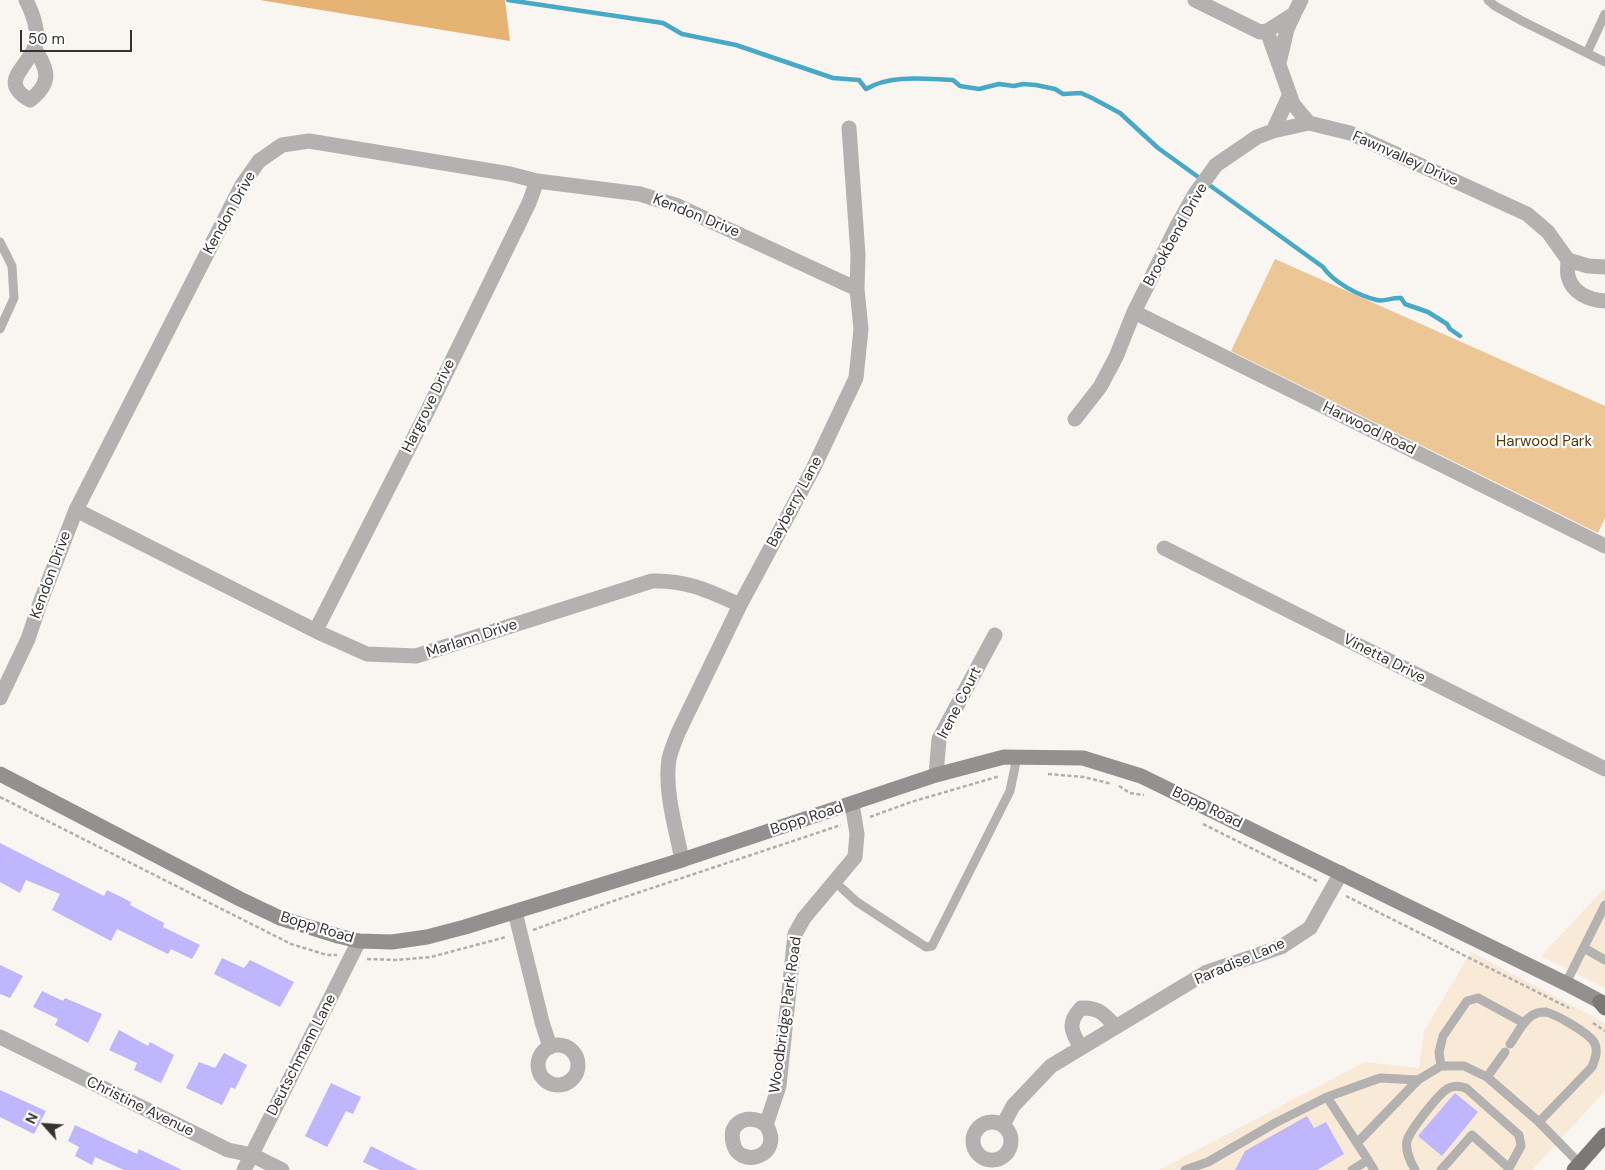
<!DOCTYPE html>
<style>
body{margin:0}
#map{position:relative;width:1605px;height:1170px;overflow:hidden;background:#f9f5f0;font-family:"DM Sans",sans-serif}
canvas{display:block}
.north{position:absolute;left:20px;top:1100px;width:50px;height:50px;-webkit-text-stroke:4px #fff;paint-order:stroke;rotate:296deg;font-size:14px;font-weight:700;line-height:20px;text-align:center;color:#343331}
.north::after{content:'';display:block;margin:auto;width:18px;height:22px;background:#343331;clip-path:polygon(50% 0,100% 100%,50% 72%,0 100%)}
.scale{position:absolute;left:20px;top:30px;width:112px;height:22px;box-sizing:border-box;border:2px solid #343331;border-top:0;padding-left:6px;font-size:15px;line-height:18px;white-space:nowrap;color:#343331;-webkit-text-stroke:4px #fff;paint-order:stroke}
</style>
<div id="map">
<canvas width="1605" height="1170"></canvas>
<div class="north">N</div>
<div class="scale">50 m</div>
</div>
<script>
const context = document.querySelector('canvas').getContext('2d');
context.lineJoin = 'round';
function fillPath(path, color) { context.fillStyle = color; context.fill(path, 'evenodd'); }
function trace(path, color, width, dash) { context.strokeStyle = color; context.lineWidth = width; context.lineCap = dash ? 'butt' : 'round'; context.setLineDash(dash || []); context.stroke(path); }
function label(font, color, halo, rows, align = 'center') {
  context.font = font + ' "DM Sans",sans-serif'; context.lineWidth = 4.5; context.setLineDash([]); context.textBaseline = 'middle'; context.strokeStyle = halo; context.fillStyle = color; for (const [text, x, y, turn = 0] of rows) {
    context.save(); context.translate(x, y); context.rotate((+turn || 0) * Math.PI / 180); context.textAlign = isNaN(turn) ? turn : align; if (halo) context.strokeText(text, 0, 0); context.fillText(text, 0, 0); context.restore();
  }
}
fillPath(new Path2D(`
 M1603 890 1605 891V988L1541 956Z
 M1471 952 1605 1023V1091L1532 1170H1159L1365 1062 1419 1068 1424 1031Z`), '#f9e9d7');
fillPath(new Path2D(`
 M1275 259 1605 406V518L1598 533 1231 351Z`), '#edc695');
fillPath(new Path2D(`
 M260 0H505L510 41Z`), '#e5b373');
trace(new Path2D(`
 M508 0 663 23 682 34 736 45 833 78 859 80 866 89C891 74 925 79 953 80L960 86 979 89 999 84 1014 86 1023 84 1036 85 1055 89 1063 94 1081 93 1092 98 1120 113 1158 148 1323 267C1333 282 1359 296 1377 300 1385 302 1393 297 1401 298L1405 304 1428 312 1447 324 1450 329 1460 336`), '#48a9c7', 4.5);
fillPath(new Path2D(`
 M0 843 104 896 107 890 131 902 130 905 164 923 163 927 200 945 192 959 171 949 168 954 117 929 111 941 52 910 60 894 26 880 20 893 0 882Z
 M222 958 244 968 250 960 294 982 280 1007 214 974Z
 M0 965 23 976 10 998 0 994Z
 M42 991 63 1001 65 998 102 1014 88 1043 55 1025 58 1019 33 1007Z
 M119 1030 148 1046 150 1042 174 1055 161 1083 134 1070 137 1063 109 1050Z
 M224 1053 247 1065 235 1089 231 1087 222 1105 186 1088 199 1062 215 1068Z
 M331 1083 361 1097 353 1114 346 1111 327 1147 305 1136Z
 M0 1090 46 1111 34 1134 0 1117Z
 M1455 1093 1478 1112 1442 1156 1418 1136Z
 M1307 1116 1314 1128 1326 1122 1344 1154 1317 1170H1235L1245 1151Z
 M75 1125 137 1154 139 1149 182 1170H124L95 1157 92 1165 75 1156 79 1147 68 1141Z
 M371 1146 418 1170H380L363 1162Z`), '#bfb6fd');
trace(new Path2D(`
 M1048 774 1084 777 1112 784
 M1119 786 1130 793 1144 795
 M0 797 291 944 327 955H337
 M870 817 911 802 1000 776
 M1203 824 1319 882
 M1346 896 1569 1008
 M533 930 619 899 841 825
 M367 959 396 960 431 957 506 937
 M1593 1023 1605 1031`), '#b2afab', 2.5, [4, 2.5]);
trace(new Path2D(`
 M1488 0 1495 6 1524 22 1605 62
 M1587 53 1605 14
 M0 242 12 266 14 298 0 329
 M835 882 857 902 906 934 926 947 932 946 1010 791 1017 757
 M1584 948 1605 960
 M1566 983 1605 905
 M1510 1044C1517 1035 1524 1018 1535 1014 1538 1012 1543 1012 1546 1012 1557 1015 1591 1034 1595 1044 1598 1052 1595 1059 1592 1067L1539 1122
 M1441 1066 1439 1052 1443 1036 1467 1001 1478 998 1524 1023
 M1487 1077 1505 1052
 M1327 1097 1380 1078 1418 1080
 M1357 1143 1418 1080 1441 1066H1464L1487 1077 1539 1122 1580 1164
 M1368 1160 1374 1170
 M1185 1170 1208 1162 1275 1123 1327 1097 1368 1160 1352 1170
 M1415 1170C1410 1161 1405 1151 1407 1141 1410 1130 1438 1095 1447 1089 1454 1085 1459 1086 1466 1088L1519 1135 1521 1146 1509 1168
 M1441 1170 1472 1135 1509 1168 1508 1170`), '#b4b1b1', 9);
trace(new Path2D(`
 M26 0C33 14 41 34 34 49 23 71 0 83 30 100 52 83 49 70 34 48
 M1195 0 1260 32 1267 31 1293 104 1309 123 1350 133 1527 214 1548 232 1568 260 1588 266 1605 267
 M1267 31 1294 14 1301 0
 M1279 63 1287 29 1294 14
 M1273 131 1289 96
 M1568 260C1568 265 1567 271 1568 276 1572 293 1589 300 1605 301
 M1134 312 1605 546
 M1075 419 1100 387 1116 357 1134 312 1177 226 1195 194 1216 165 1257 137 1273 131 1309 123
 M76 510 322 634 367 654 416 656 652 581C687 580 709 591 740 605
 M1164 548 1605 769
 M316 630 424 418 529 203 537 181
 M0 698 28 639 40 603 76 510 242 185 259 161 282 145 309 141 510 174 537 181 640 194 678 206 857 289
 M936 775 939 739 995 635
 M682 860C676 829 664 790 669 759 671 750 675 741 678 733L740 605 813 469 856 378 861 329 857 289 858 255 849 128
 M515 912 542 1022 550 1047
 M0 1037 228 1150 252 1155 282 1170
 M538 1065a20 20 0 1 1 40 0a20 20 0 1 1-40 0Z
 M1081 1048C1071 1031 1067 1023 1081 1008 1099 1007 1104 1014 1116 1027
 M973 1141a19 19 0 1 1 38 0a19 19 0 1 1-38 0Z
 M766 1125C756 1117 740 1116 733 1130 732 1134 732 1138 733 1142 737 1170 786 1157 766 1125L779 1086 795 934 804 918 855 857 857 834 852 804
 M1003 1125 1013 1106 1051 1066 1207 972 1281 947 1310 928 1341 873
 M244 1170 359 941`), '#b4b1b1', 15);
trace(new Path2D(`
 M0 774 240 899 280 918 338 936 359 941 392 942 427 937 465 927 682 860 936 775 1004 757 1083 758 1141 776 1569 985 1605 1004`), '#949090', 15);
trace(new Path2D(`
 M1600 1002 1605 1008
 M1574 1170 1605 1135`), '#7d7878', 15);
label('15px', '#343331', '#fff', [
 ["Fawnvalley Drive",1405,159,24],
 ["Kendon Drive",230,213,-61],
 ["Kendon Drive",696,216,22],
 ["Brookbend Drive",1176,235,-61],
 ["Hargrove Drive",429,406,-64],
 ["Harwood Road",1369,429,26],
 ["Bayberry Lane",795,502,-62],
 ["Kendon Drive",51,575,-70],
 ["Marlann Drive",472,639,-18],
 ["Vinetta Drive",1384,659,27],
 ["Irene Court",960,703,-63],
 ["Bopp Road",1207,808,26],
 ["Bopp Road",807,819,-18],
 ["Bopp Road",317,928,17],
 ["Paradise Lane",1240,962,-23],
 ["Woodbridge Park Road",786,1015,-82],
 ["Deutschmann Lane",302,1055,-63],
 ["Christine Avenue",140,1107,26]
]);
label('15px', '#573600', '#fff', [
 ["Harwood Park",1544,442]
]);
</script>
